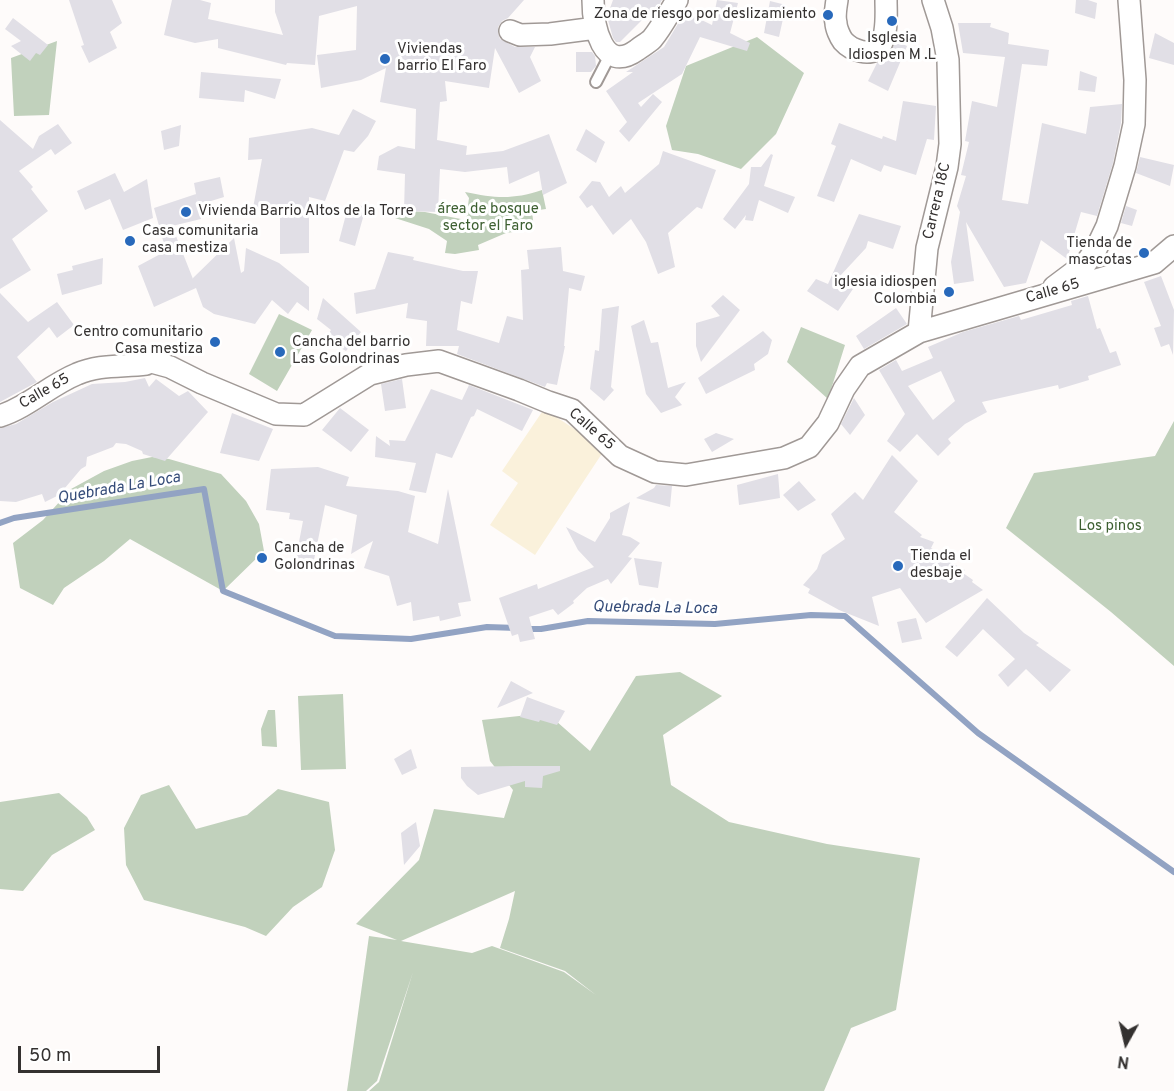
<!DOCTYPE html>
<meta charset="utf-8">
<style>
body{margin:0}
#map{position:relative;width:1174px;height:1091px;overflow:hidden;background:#fefbfa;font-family:Overpass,sans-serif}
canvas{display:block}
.north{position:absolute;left:1096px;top:1013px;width:60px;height:60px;-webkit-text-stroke:4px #fff;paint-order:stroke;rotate:188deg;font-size:16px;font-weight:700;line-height:24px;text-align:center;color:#343130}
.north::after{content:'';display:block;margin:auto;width:21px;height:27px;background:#343130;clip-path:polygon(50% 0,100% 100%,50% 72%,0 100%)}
.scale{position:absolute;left:18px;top:1046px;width:142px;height:27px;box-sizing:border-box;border:3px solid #343130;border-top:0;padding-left:8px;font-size:18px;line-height:21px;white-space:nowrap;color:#343130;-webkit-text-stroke:4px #fff;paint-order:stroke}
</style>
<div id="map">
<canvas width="1174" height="1091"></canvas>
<div class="north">N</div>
<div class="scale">50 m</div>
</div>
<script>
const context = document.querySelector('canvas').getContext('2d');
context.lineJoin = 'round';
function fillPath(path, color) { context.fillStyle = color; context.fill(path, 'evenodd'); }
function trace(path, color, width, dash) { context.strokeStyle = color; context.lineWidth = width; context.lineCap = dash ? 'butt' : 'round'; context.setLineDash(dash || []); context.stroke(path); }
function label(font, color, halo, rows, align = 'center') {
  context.font = font + ' Overpass,sans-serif'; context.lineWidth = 6; context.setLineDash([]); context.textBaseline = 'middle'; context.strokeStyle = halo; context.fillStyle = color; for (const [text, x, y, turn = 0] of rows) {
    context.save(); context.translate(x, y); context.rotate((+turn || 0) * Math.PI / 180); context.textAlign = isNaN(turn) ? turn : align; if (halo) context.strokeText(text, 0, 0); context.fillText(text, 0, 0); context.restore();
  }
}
fillPath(new Path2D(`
 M544 409 605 449 535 555 490 525 518 483 502 471Z`), '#faf1db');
fillPath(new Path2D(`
 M757 37 804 73 776 134 741 169 698 154 672 150 666 126 686 66Z
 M57 41 49 115 14 116 11 58Z
 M542 190 546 209 532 211 534 229 506 233 478 245 479 250 455 254 445 253 447 241 429 229 395 218 394 213 408 215 409 211 425 212 466 220 469 198 465 192C495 198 512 200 542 190Z
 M279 314 312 330 277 391 249 374Z
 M801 327 845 345 828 399 787 362Z
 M1174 421V666L1111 612 1006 528 1034 473 1155 456Z
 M152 457 169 459 221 474 246 501 259 524 264 551 223 591 130 539 104 561 64 588 53 605 20 588 13 543 43 520 71 489 104 471 132 461Z
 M680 672 722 696 663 735 671 785 729 822 827 844 920 858 896 1010 851 1028 824 1091H369L379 1082 413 972 377 1081 366 1091H347L369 936 397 940 356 924 419 860 434 809 504 818 513 790 490 761 482 720 547 713 590 751 636 676ZM515 891 509 919 500 948 565 971 596 995 564 972 492 946 472 953 401 941Z
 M343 694 346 769 301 770 298 696Z
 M268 710H275L277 747 262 746 261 729Z
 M169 785 196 829 247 815 278 789 329 802 335 850 322 887 293 907 266 936 245 927 144 900 126 865 124 828 141 795Z
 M59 793 87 817 95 830 52 855 23 891 0 889V802Z`), '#c1d1bc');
trace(new Path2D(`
 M0 523 14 518 204 489 223 591 335 636 411 639 487 627 517 628
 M527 629H541L588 621 715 624 811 615 845 616 978 733 1174 872`), '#92a3c3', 6);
fillPath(new Path2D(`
 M69 0H112L122 23 110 32 117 48 89 63 81 46 84 45Z
 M172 0H200L211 3 208 19 283 35 275 12V0H524L508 18 502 21 498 27V33L500 39 515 47H535L530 57 541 81 519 93 495 48 489 88 445 81 447 101 440 102 437 140 467 146 466 155 503 151 549 134 567 183 543 195 539 171 509 184 507 167 465 172 440 169 438 212 404 211 405 174 377 170 379 156 398 146 415 149 416 109 380 102 386 68 361 80 321 88 317 55 356 50 357 6 319 16 315 65 287 63 286 65 218 48V39L195 43 164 35Z
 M613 0H662L654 13 651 11 620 42H616L613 38 608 20 607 12 609 11Z
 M717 0 738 3 730 33 750 43 747 51 700 37 682 74 638 103 641 107 653 94 662 102 629 142 619 131 627 122 606 91 633 72H626L664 47 685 12 712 25Z
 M1076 0H1088L1097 3 1095 19 1075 13Z
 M770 1 786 5 779 37 764 33Z
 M13 18 48 45 40 55 36 53 30 61 11 46 21 41 5 29Z
 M958 23H991L990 27 1009 33 1008 44 1049 50 1047 66 1022 64 1002 200 1028 204 1042 123 1086 134 1090 107 1122 104 1121 123 1113 163 1097 216 1081 212 1067 259 1041 240 1026 283 1004 287 966 222 974 281 954 284 951 262 960 212 957 206 966 176 961 175 969 142 965 141 972 101 997 107 1005 57 963 53Z
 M1155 33 1174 43V65L1149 58Z
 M896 41 907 46 888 91 868 81 877 63 889 55Z
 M576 52H592L595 56 596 66 591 72H576Z
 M1080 71 1097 77 1095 92 1078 90Z
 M201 72 246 76 281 79 275 99 245 90 244 102 199 98Z
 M903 101 936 106 934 140 927 139 916 175 884 165 881 172 851 159 834 202 817 196 836 146 831 144 839 123 882 139 883 136 896 141Z
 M353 109 376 121 368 136 354 152 344 150 325 201 309 197V253L280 254V207L253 208 262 159 248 160 249 138 312 128 339 135Z
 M0 120 33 149 39 136 58 124 72 143 55 155 51 149 19 171 33 187 31 189 48 211 12 239 31 270 0 289Z
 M181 125 179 146 164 150 161 131Z
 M586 129 605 142 596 163 576 150Z
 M663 151 716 170 702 209 697 207 668 233 675 267 658 274 646 242 631 219 613 235 592 205 587 208 579 197 592 181 600 182 609 197 621 186 625 193 659 164Z
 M771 154 773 155 764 186 795 197 788 213 759 200 753 221 745 220 746 215 735 229 723 219 749 184 751 167H761Z
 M1140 157 1174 165 1170 186 1136 173Z
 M115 173 124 192 147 179 153 218 123 230 110 199 85 210 77 191Z
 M220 177 224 197 198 205 194 183Z
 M196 194 201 219 172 226 193 279V278L234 238 241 273 244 271 246 248 279 263 309 287V311L297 302 288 314 272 300 255 324 214 314 203 307 196 288 154 307 138 266 166 251 154 208Z
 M349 203 366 207 355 246 339 241Z
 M1126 206 1137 210 1132 226 1121 223Z
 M859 214 901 226 893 249 868 241 866 248 840 276 855 286 838 311 807 291 816 279 828 284Z
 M561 247 563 271 585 276 581 291 569 288 564 346H565L557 385 547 383 545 387 457 354 459 346H426L427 321 406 318 408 303 356 314 354 293 375 289 388 252 414 257 413 260 463 271H478L472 304 461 301 457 330 499 343 507 316 523 320 521 270 529 269 527 250Z
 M103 258 102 284 62 295 57 274 73 270 72 266Z
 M1161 276 1174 310 1173 355 1169 344 1161 347 1154 328 1161 326 1144 282Z
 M0 293 28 322 57 302 74 325 57 338 49 327 17 357 37 382 0 402Z
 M723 295 740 310 701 362 696 346V323L720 316 711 306Z
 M1088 296 1097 329 1100 328 1110 353 1116 351 1121 365 1088 376 1089 380 1059 389 1058 385 982 402 987 412 965 424 948 439 951 443 938 456 917 434 900 452 887 441 905 414 879 370 896 360 902 371 933 358 928 347 963 332 1019 316 1021 320 1072 305 1071 301ZM941 371 955 401 933 420 908 386Z
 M323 298 361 332 346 351 325 339 331 330 317 319Z
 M619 306 611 387 614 390 604 401 590 389 595 350 599 351 602 309Z
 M896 308 907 324 864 349 856 336Z
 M644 320 651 343 658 342 668 388 686 382 675 397 682 405 661 413 646 394 631 326Z
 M763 331 772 340 768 354 754 364 755 370 706 394 698 378Z
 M145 378 149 387 156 379 179 396 188 391 208 412 165 461 143 454 142 451 126 444 116 443 113 447 87 457 86 466 81 469 59 495 45 502 42 494 16 502 0 501V428L16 424 53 402 92 384 125 382Z
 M402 379 406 408 385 411 381 384Z
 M469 385 533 410 522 431 477 409 474 416 471 417 452 458 436 453 426 493 409 490 416 463 375 457 376 436 390 446 389 440 405 441 431 389 462 400Z
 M854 398 865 415 850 435 841 424Z
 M340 408 369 430 351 452 322 430Z
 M232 413 273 429 259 461 220 453Z
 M716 433 734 439 712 452 704 439Z
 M892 455 918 481 894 512 922 535 920 537 934 542 931 548 950 559 948 561 965 570 963 573 973 580 972 582 983 590 926 623 900 588 872 597 879 626 839 610 808 593 810 589 803 585 817 569 822 555 845 539 831 514 855 492 863 500Z
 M318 467 349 477 346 486 398 491 415 496 408 532 438 544 448 489 471 601 458 603 461 616 440 621 439 616 413 621 411 602 397 606 389 576 364 568 373 541 351 554 357 515 325 505 313 565 295 563 303 521 289 519 290 513 266 510 271 469Z
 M778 474 780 498 739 505 737 485Z
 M799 481 816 500 798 511 783 495Z
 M656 485 672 486 670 507 636 498 654 488Z
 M630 502 622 535 630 537 640 543 628 557 632 558 611 584 608 579 587 588 573 601 574 603 558 615 553 609 529 617 535 639 520 642 518 634 512 636 499 598 537 584 538 589 594 567 578 550 566 527 595 542 610 518V513Z
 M634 558 662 562 658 588 639 585Z
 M987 598 1024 633 1039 643 1036 645 1071 670 1050 692 1026 669 1008 687 998 675 1015 659 983 629 957 657 945 647Z
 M916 618 922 639 902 643 897 622Z
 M511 681 533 693 497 708Z
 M527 697 565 711 557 725 540 720 539 722 520 717Z
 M411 749 417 768 402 775 394 759Z
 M513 766H560V771L543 776 542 788 525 787V781L478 795 467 786 461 778V767Z
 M416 822 420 846 404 865 401 833Z`), '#e1dfe6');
const service = new Path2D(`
 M596 82 610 55`);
const minor = new Path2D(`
 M593 0C593 25 602 75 637 50 642 46 648 43 652 39 662 27 669 13 677 0
 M837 0C836 7 834 16 836 23 836 28 840 37 843 41 851 50 871 58 880 46 888 34 886 13 886 0
 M510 31 520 35 550 34 596 28
 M1054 287 1086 263 1096 249 1107 226 1125 166 1134 124 1135 80 1129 0
 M919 332 927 248 947 167 950 144 948 60 942 28 933 0
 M0 416C28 407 50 385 77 374 99 364 123 367 146 364L148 361 170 367 202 383 276 414 304 415 370 374 406 365 439 361 519 390 548 402 572 410 620 456 655 472 686 475 784 458 809 447 828 423 844 389 860 366 919 332 1154 263 1174 246`);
trace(service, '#a09996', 14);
trace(minor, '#a09996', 24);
trace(service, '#fff', 10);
trace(minor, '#fff', 21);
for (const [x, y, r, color] of [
 [828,15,6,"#2869bb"],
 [892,21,6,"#2869bb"],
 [385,59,6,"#2869bb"],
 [186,212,6,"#2869bb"],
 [130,241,6,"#2869bb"],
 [1144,253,6,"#2869bb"],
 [949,292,6,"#2869bb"],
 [215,342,6,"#2869bb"],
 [280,352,6,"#2869bb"],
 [262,558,6,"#2869bb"],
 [898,566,6,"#2869bb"]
]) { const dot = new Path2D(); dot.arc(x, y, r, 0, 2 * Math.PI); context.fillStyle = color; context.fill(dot); trace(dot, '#fff', 2); }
label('15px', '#343130', '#fff', [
 ["Zona de riesgo por deslizamiento",816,15,"right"],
 ["Isglesia",892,39,"center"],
 ["Idiospen M .L",892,56,"center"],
 ["Viviendas",397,50],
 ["barrio El Faro",397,67],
 ["Vivienda Barrio Altos de la Torre",198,212],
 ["Casa comunitaria",142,232],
 ["casa mestiza",142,249],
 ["Tienda de",1132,244,"right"],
 ["mascotas",1132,261,"right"],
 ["iglesia idiospen",937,283,"right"],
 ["Colombia",937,300,"right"],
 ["Centro comunitario",203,333,"right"],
 ["Casa mestiza",203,350,"right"],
 ["Cancha del barrio",292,343],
 ["Las Golondrinas",292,360],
 ["Cancha de",274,549],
 ["Golondrinas",274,566],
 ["Tienda el",910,557],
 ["desbaje",910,574]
], 'left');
label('15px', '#343130', '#fff', [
 ["Carrera 18C",938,201,-77],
 ["Calle 65",1053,292,-16],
 ["Calle 65",45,392,-30],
 ["Calle 65",591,430,41]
]);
label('15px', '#3d5f31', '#fff', [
 ["área de bosque",488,210],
 ["sector el Faro",488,227],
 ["Los pinos",1110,527]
]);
label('italic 16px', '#354c79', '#fff', [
 ["Quebrada La Loca",119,489,-10],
 ["Quebrada La Loca",655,609,1]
]);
</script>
